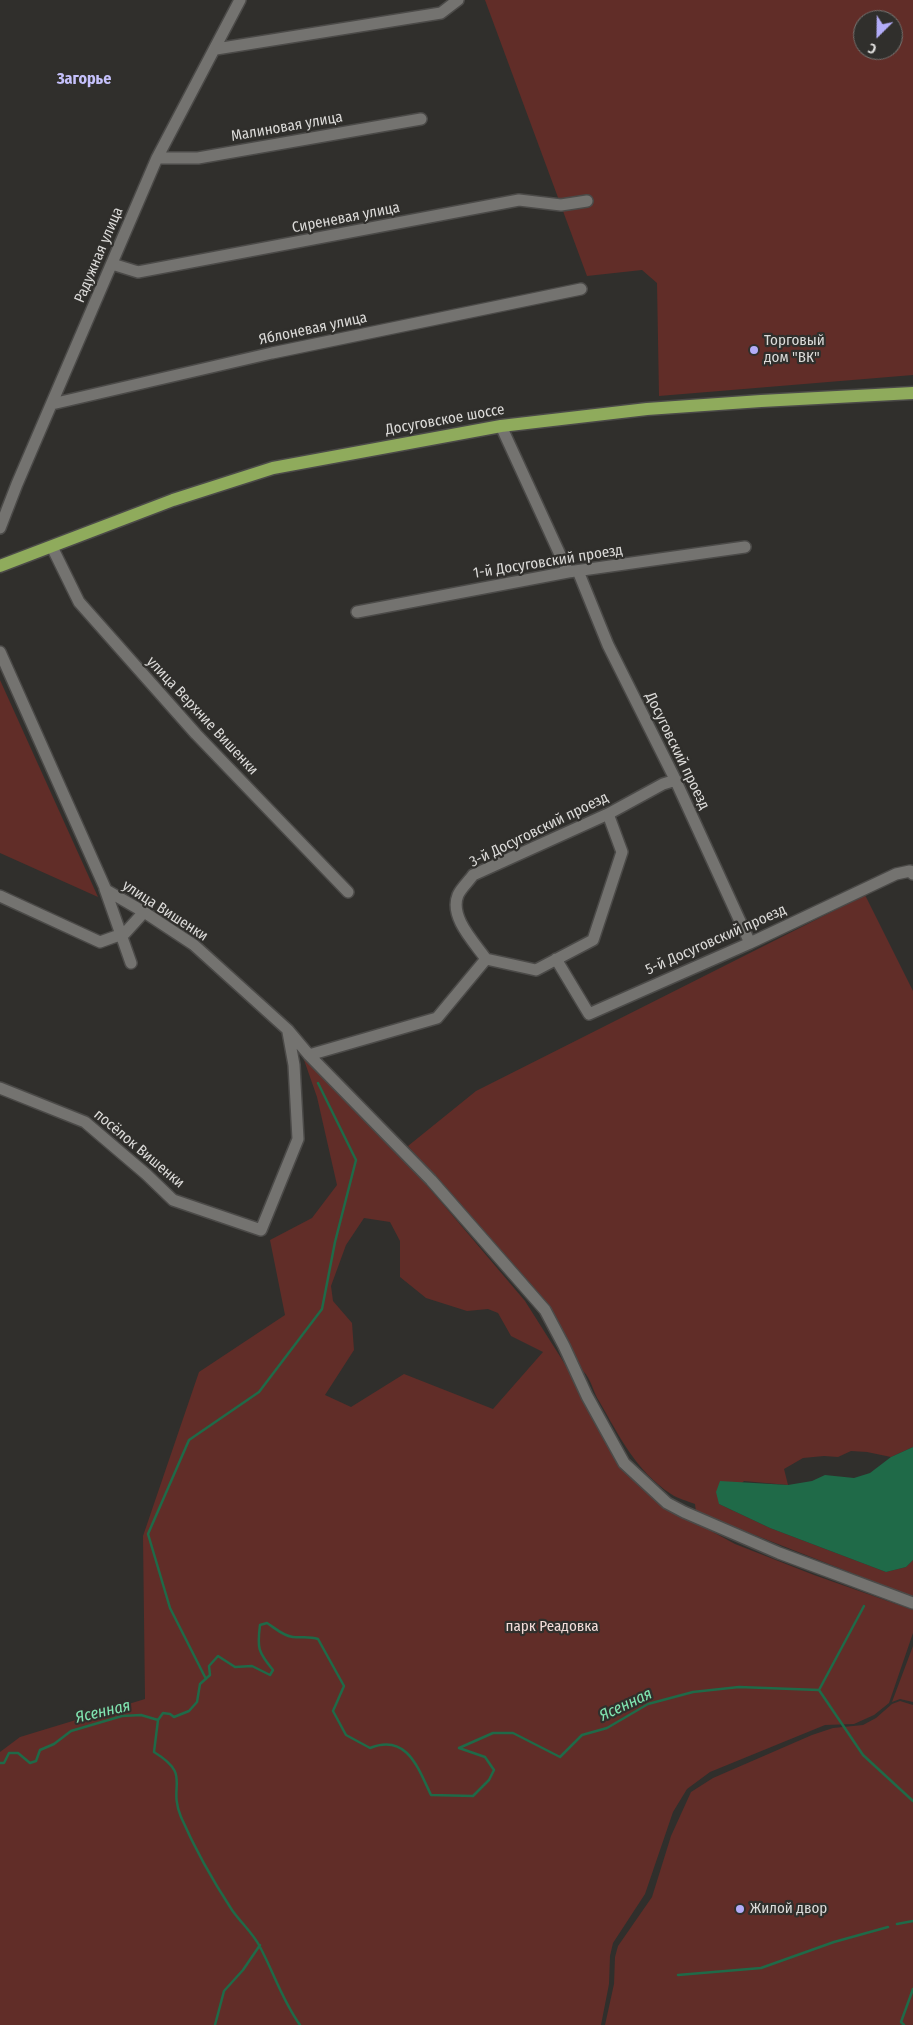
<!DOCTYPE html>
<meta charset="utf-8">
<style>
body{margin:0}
#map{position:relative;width:913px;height:2025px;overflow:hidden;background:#302f2c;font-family:"Fira Sans Condensed",sans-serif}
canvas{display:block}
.north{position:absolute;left:853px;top:10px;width:50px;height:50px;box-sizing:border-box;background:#302f2c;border:1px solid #757471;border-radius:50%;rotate:203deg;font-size:14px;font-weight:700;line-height:20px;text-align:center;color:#dcdbd9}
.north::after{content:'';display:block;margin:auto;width:18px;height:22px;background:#b3adf9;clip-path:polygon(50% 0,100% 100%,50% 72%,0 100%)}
</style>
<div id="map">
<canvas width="913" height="2025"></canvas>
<div class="north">С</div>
</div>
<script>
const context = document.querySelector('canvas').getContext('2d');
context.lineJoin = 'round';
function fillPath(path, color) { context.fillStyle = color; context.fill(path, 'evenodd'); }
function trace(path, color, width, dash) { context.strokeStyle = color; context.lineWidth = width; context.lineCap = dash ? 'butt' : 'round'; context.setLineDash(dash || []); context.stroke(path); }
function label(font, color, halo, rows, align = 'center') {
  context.font = font + ' "Fira Sans Condensed",sans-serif'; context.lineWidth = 4.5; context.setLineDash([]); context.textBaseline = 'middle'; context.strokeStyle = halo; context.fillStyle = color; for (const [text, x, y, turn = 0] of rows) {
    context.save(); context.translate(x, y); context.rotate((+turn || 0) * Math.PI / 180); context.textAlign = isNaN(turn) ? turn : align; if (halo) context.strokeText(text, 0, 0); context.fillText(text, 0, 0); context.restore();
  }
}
fillPath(new Path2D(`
 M485 0H913V375L659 396 657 283 642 270 587 276ZM863 20H893V50H863Z
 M0 680 98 897 0 853Z
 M865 895 913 991V1447L891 1457 867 1452 851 1451 838 1457 824 1456 803 1458 784 1469 788 1485 744 1481 719 1504 770 1528 886 1572 906 1567 913 1560V1597L696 1512 695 1504C688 1501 678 1499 671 1494 635 1470 620 1437 599 1401 593 1392 591 1378 583 1371L549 1309 408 1146 476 1091Z
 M303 1057 403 1157 525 1301 580 1388 622 1464 678 1513 735 1544 814 1575 913 1610V1633L889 1703 874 1715 854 1724 825 1725 710 1772 687 1789 673 1812 645 1894 613 1943 610 1956 609 1984 601 2025H0V1752L20 1737 145 1699 143 1536 199 1372 285 1315 270 1240 312 1218 337 1185 317 1097ZM364 1218 390 1222 400 1241V1277L426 1298 467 1311 488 1309 498 1313 511 1336 543 1352 493 1409 404 1374 351 1407 325 1395 354 1350 352 1323 333 1301 331 1286 346 1245Z
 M913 1646V1702L900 1699 892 1702Z
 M900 1701 913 1705V2025H605L614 1984 615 1957 618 1946 652 1897 671 1836 691 1792 713 1778 812 1735 833 1728 863 1725 876 1718 892 1704Z`), '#612d28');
fillPath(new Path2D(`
 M913 1447V1560L906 1567 886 1572 770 1528 719 1504 716 1492 720 1481 788 1485 812 1481 825 1475 854 1478 870 1473 891 1457Z`), '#1f6a48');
trace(new Path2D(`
 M206 1679 170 1608 148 1534 189 1440 259 1392 322 1309 335 1242 356 1160 318 1083
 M819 1690 864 1606
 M158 1720 154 1752C193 1776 167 1784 181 1817 195 1849 213 1881 232 1910 241 1923 253 1933 260 1947 274 1973 282 2000 300 2025
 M0 1763H4L9 1753H18L30 1763 36 1761 40 1750 54 1744 71 1731 122 1716 141 1715 158 1720 163 1713 170 1714 174 1717 189 1711 197 1702 200 1684 210 1675 209 1666 218 1656 235 1667 252 1666 270 1675 273 1670C258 1652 257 1648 260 1625L267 1623C275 1628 283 1636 293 1637 302 1638 309 1636 318 1639L344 1686 333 1711 346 1735 370 1748C407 1733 418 1768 431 1795L473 1796 489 1780 494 1770 485 1757 459 1748 493 1733H513L560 1757 582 1735 607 1728 648 1704 693 1692 739 1687 819 1690 863 1755 913 1801
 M897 1924 913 1921
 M678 1975 761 1968 834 1942 888 1927
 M215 2025 224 1991 243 1970 260 1945
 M904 2025 901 2022 913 1989`), '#1f6a48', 2.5);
const minor = new Path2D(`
 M216 49 441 13 458 0
 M157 158H198L421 119
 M112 264 138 272 519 200 561 205 587 201
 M52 404 272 353 581 289
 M501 426 568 572
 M0 528 17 484 157 158 240 0
 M52 547 79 602 196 734 348 892
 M578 571 608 645 674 777 750 943
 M357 612 568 572 745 547
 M0 652 106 890 144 912 194 945 288 1030 309 1055 431 1180 545 1310 564 1346 587 1396 624 1463 667 1503 684 1512 779 1553 913 1603
 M105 889 131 963
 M0 896 100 942 125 933 144 912
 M486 959C474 942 449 917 458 895 461 888 469 881 473 875L608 814 663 784 676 780
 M486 959 536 970 593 940 622 852 608 814
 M556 959 589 1014 750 943 896 874 910 871 913 874
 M309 1055 437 1018 486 959
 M0 1088 85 1122 146 1174 173 1200 261 1230 298 1139 294 1065 288 1032`);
const major = new Path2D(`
 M0 566 173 500 273 468 501 426 647 409 761 401 913 393`);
trace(minor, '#4b4a48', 14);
trace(major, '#4b4a48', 15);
trace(minor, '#747370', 11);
trace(major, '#8fab5c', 12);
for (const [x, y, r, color] of [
 [754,350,5,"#b3adf9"],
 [740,1909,5,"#b3adf9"]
]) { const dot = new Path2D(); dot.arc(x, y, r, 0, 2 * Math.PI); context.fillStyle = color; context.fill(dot); trace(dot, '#302f2c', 2); }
label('15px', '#dcdbd9', '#302f2c', [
 ["Малиновая улица",287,127,-10],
 ["Сиреневая улица",346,218,-11],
 ["Радужная улица",99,255,-67],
 ["Яблоневая улица",313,329,-12],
 ["Досуговское шоссе",445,420,-10],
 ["1-й Досуговский проезд",548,562,-9],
 ["улица Верхние Вишенки",202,716,47],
 ["Досуговский проезд",677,751,64],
 ["3-й Досуговский проезд",539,830,-26],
 ["улица Вишенки",165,911,33],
 ["5-й Досуговский проезд",716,940,-24],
 ["посёлок Вишенки",139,1149,40]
]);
label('15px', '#dcdbd9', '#302f2c', [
 ["Торговый",764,341],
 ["дом \"ВК\"",764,358],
 ["Жилой двор",750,1909]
], 'left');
label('15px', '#f3ddda', '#302f2c', [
 ["парк Реадовка",552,1627]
]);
label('bold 16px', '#c5c1fb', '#302f2c', [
 ["Загорье",84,80]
]);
label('italic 16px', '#80e5b1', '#302f2c', [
 ["Ясенная",626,1705,-25],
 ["Ясенная",103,1712,-13]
]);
</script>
